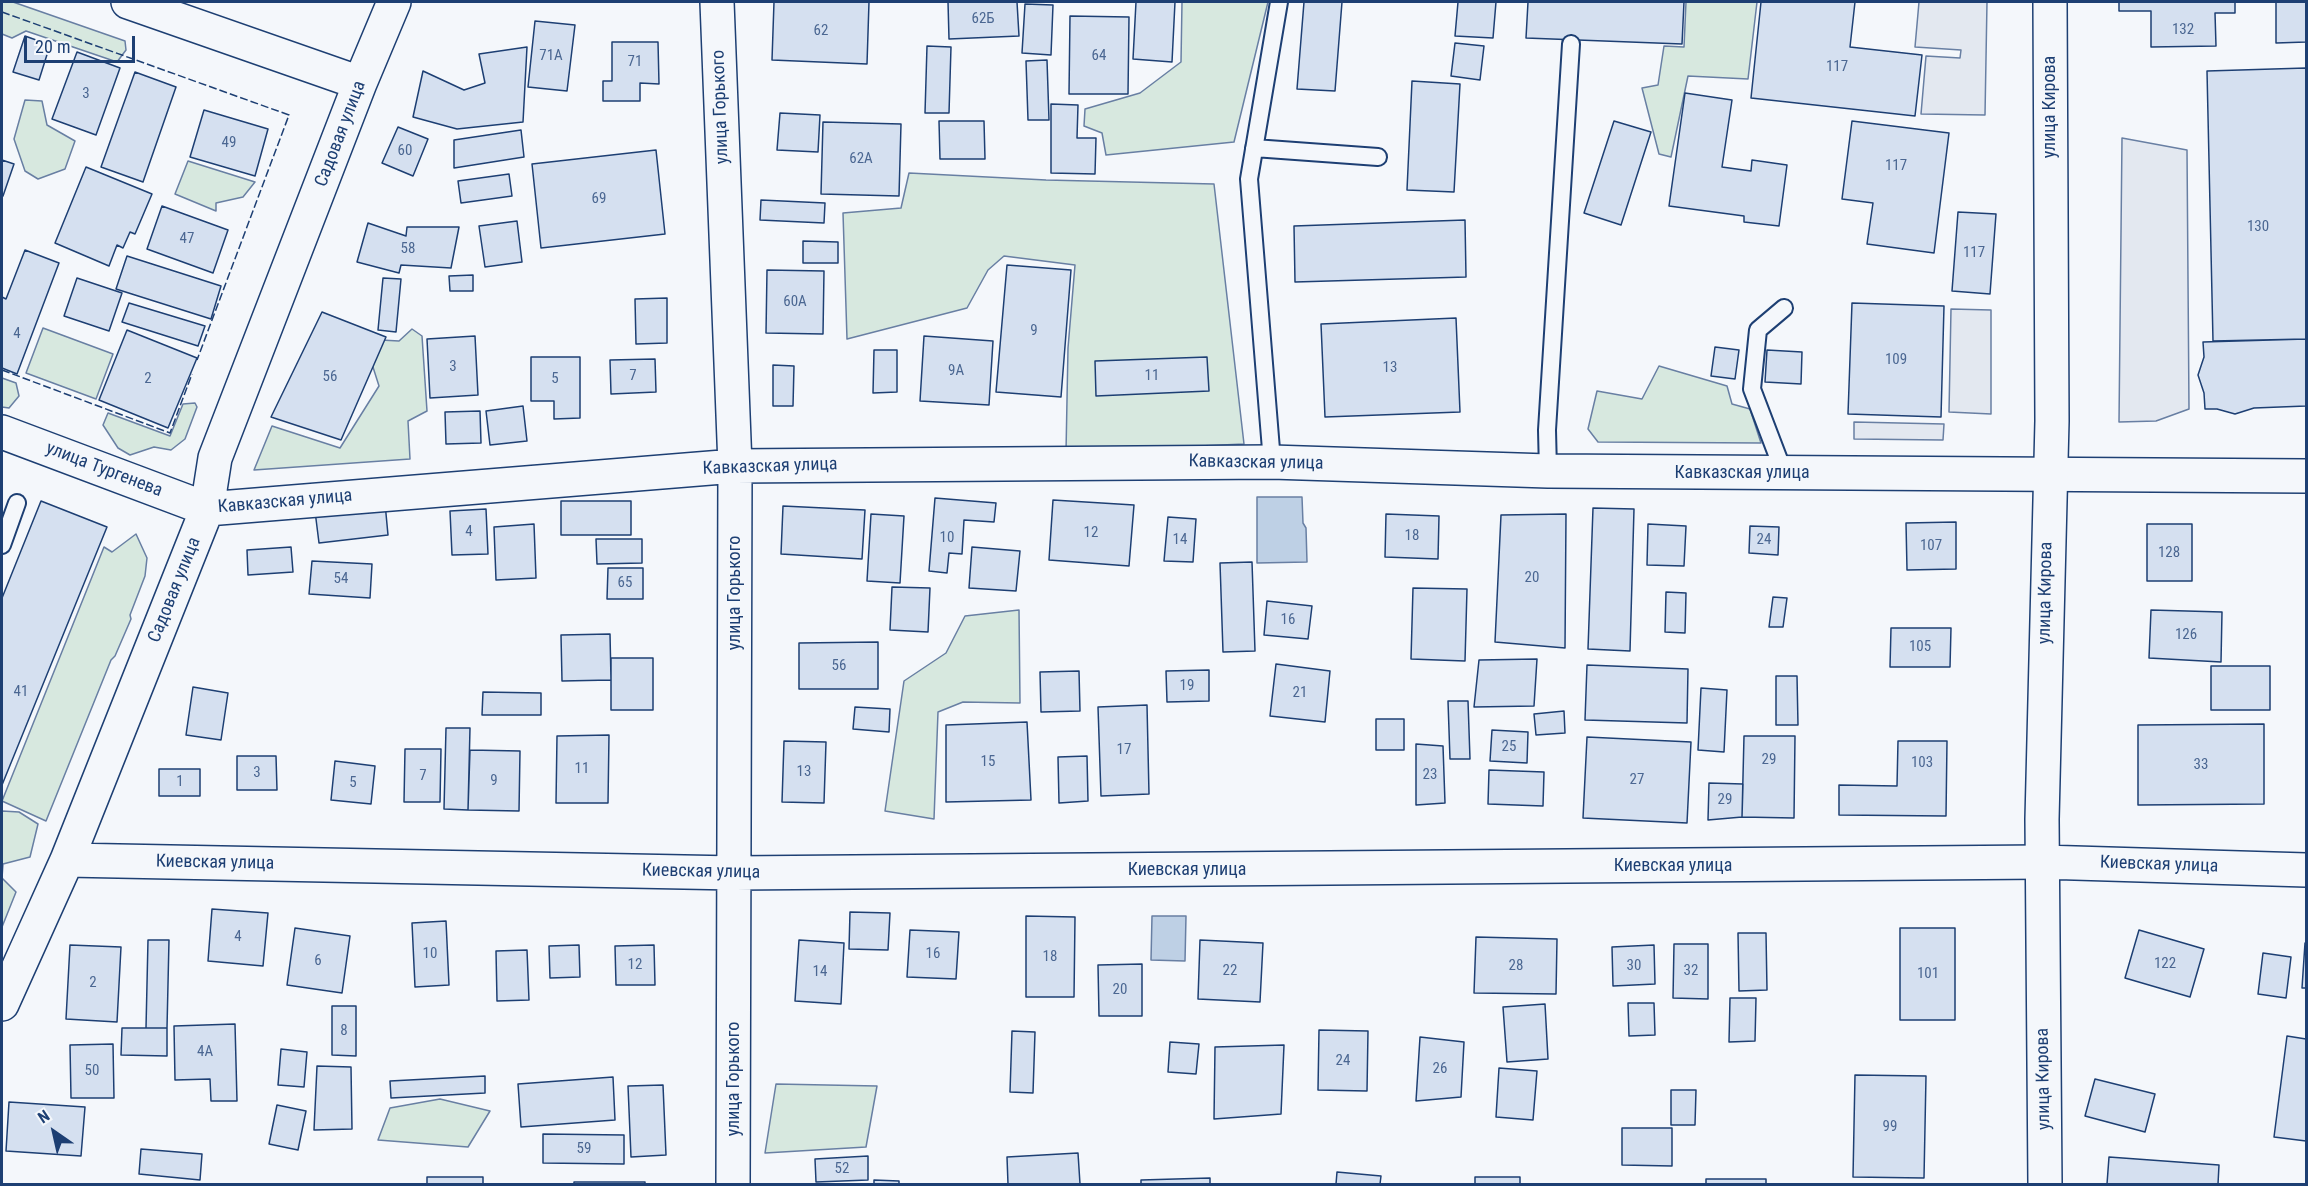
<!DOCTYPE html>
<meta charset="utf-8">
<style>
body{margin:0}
#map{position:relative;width:2308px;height:1186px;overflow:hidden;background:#f4f7fb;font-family:"Roboto Condensed",sans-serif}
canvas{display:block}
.frame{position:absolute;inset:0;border:3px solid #1d3f73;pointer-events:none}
.north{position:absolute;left:24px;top:1102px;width:60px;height:60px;-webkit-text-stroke:4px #f4f7fb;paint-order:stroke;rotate:326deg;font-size:16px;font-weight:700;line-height:24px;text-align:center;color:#1d3f73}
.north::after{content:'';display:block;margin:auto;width:21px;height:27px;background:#1d3f73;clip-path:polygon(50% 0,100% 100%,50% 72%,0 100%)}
.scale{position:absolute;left:24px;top:36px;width:111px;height:27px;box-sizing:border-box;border:3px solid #1d3f73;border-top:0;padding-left:8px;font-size:18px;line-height:21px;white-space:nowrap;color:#1d3f73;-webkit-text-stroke:4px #f4f7fb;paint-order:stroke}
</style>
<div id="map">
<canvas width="2308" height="1186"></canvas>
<div class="frame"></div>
<div class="north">N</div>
<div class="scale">20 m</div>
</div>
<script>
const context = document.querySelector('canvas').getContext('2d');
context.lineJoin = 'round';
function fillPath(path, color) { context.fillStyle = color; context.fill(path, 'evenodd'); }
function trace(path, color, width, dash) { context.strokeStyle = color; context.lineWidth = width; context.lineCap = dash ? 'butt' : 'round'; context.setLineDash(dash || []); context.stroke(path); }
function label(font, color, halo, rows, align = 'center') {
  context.font = font + ' "Roboto Condensed",sans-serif'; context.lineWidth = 4.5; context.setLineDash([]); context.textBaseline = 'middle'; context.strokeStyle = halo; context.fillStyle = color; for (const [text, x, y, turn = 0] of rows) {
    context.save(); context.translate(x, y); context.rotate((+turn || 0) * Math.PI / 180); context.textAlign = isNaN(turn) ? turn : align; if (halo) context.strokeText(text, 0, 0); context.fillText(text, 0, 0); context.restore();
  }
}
const green = new Path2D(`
 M2 2H13L125 41 126 50 117 62 26 31 12 38 2 34Z
 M1182 2H1268L1234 142 1106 155 1102 133 1084 126 1085 109 1140 93 1181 62Z
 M1686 2H1757L1748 79 1688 76 1671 157 1659 154 1642 88 1658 85 1664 46 1684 47Z
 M25 100 42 101 47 125 75 141 65 169 38 179 25 171 14 139Z
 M188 161 255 182 243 197 216 203V211L175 194Z
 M909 173 1046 180 1214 184 1244 444 1066 452 1068 348 1075 265 1004 256 988 270 967 308 847 339 843 213 901 208Z
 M43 328 113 354 96 399 26 373Z
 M412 329 422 336 427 411 408 421 410 459 254 470 272 426 340 448 379 386 372 364 381 340 399 341Z
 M1659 366 1727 386 1732 404 1750 409 1761 443 1598 442 1588 429 1597 391 1642 399Z
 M2 378 16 383 19 396 9 408 2 407Z
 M195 403 197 407 185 439 171 450 154 447 130 455 118 448 103 425 108 413 170 436 183 404Z
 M136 534 147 558 145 576 130 615 131 619 115 656 111 660 46 821 2 801 104 547 112 552Z
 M1019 610 1020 703 963 702 938 712 934 819 885 811 904 681 946 653 965 616Z
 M2 811 19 812 38 824 30 857 3 864 2 878 16 892 2 927Z
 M776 1084 877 1086 866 1147 765 1153Z
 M440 1099 490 1111 468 1147 378 1140 390 1108Z`);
fillPath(green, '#d7e8df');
trace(green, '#687fa3', 1.5);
const parking = new Path2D(`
 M1919 2H1987L1985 115 1921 114 1926 56 1960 58 1961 50 1915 47Z
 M2122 138 2187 150 2189 409 2156 421 2119 422Z
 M1951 309 1991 310V414L1949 412Z
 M1854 422 1944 424 1943 440 1854 439Z`);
fillPath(parking, '#e3e8f0');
trace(parking, '#687fa3', 1.5);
const water = new Path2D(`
 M1257 497H1302L1303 523 1306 528 1307 562 1257 563Z
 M1152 916H1186L1185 961 1151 960Z`);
fillPath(water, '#bed0e5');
trace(water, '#687fa3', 1.5);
const building = new Path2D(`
 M774 2H869L867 64 772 60Z
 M948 2H1017L1019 36 949 39Z
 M1136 2H1175L1172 62 1133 59Z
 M1304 2H1342L1335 91 1297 89Z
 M1458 2H1496L1493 38 1455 36Z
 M1528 2H1684L1682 44 1526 38Z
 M1761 2H1855L1850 47 1922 55 1915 116 1751 98Z
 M2119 2H2235V13H2215L2216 46 2151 47V11H2119Z
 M2276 2H2306V42L2276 43Z
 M1025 4 1053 5 1051 55 1022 53Z
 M1070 16 1129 17 1128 94H1069Z
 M535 21 575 25 567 91 528 87Z
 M25 36 50 45 39 80 13 72Z
 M612 42H658L659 84 640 83V101H603V81H612Z
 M1455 43 1484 46 1480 80 1451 76Z
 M927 46 951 47 949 113H925Z
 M527 47 523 122 457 129 413 117 423 71 464 90 485 83 479 54Z
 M77 52 120 68 96 135 52 119Z
 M1047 60 1049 120H1028L1026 61Z
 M2306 68V339L2213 341 2207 71Z
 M135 72 176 87 143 182 101 167Z
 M1412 81 1460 84 1454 192 1407 190Z
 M1685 93 1732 100 1722 167 1751 171 1752 160 1787 165 1779 226 1744 222V216L1669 206Z
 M1051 104 1078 105 1077 138H1096L1095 174 1051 173Z
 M204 110 268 129 255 176 190 157Z
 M780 113 820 115 818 152 777 150Z
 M939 121H984L985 159H940Z
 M1614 121 1651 132 1621 225 1584 213Z
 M1852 121 1949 133 1934 253 1867 244 1873 203 1842 199Z
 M823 122 901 124 899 196 821 194Z
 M398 127 428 139 413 176 382 163Z
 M521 130 524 157 454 168V140Z
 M656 150 665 234 541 248 532 164Z
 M2 160 14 164 3 196 2 195Z
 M86 167 152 194 135 234 130 232 123 248 117 245 109 266 55 243Z
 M509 174 512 196 461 203 458 181Z
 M761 200 825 203 824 223 760 220Z
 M162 206 228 230 213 273 147 249Z
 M1958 212 1996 214 1990 294 1952 291Z
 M1465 220 1466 277 1295 282 1294 226Z
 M517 221 522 262 485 267 479 226Z
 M368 223 406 236 407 227H459L451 268 401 265 399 273 357 262Z
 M803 241 838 242V263H803Z
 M25 250 59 263 17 374 2 368V297L6 299Z
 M127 256 221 286 211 319 116 289Z
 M1007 265 1071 270 1061 397 996 392Z
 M767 270 824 271 823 334 766 333Z
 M473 275V291H450L449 276Z
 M77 278 122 293 109 331 64 316Z
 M383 278 401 279 396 332 378 330Z
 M667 298V343L636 344 635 299Z
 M129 303 205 326 198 346 122 322Z
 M1852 303 1944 306 1941 417 1848 414Z
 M322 312 386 337 341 440 271 417Z
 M1456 318 1460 412 1325 417 1321 324Z
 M127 330 197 358 168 428 99 400Z
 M475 336 478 395 430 398 427 339Z
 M924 336 993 341 989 405 920 401Z
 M2306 339V406L2254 408 2235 414 2217 409H2205L2204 393 2198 375 2204 357 2203 342Z
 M1715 347 1739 350 1735 379 1711 376Z
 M874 350H897V392L873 393Z
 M1767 350 1802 352 1801 384 1765 382Z
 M531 357H580V418L554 419V401H531Z
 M1207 357 1209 391 1096 396 1095 361Z
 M655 359 656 392 611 394 610 360Z
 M773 365 794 366 793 406H773Z
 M523 406 527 441 490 445 486 411Z
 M480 411 481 443 446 444 445 412Z
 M935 498 996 503 994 522 964 520 962 554 949 553 947 573 929 571Z
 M1053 500 1134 505 1129 566 1049 560Z
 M41 501 107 527 2 785V598Z
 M561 501H631V535H561Z
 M385 503 388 535 319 543 315 511Z
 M783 506 865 510 862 559 781 554Z
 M1593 508 1634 509 1630 651 1588 649Z
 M486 509 488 554 452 555 450 511Z
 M871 514 904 516 900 583 867 581Z
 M1386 514 1439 516 1438 559 1385 557Z
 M1566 514 1565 648 1495 642 1501 515Z
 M1168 517 1196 519 1193 562 1164 561Z
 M1956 522V569L1907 570 1906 523Z
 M534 524 536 578 496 580 494 527Z
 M1648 524 1686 526 1684 566 1647 565Z
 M2147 524H2192V581H2147Z
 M1750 526 1779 527 1778 555 1749 553Z
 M596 539H642V563L597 564Z
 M291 547 293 572 248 575 247 550Z
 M972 547 1020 551 1016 591 969 588Z
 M312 561 372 564 370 598 309 594Z
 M1252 562 1255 651 1223 652 1220 563Z
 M608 568H643V599H607Z
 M892 587 930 588 928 632 890 630Z
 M1413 588 1467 589 1465 661 1411 659Z
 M1666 592 1686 593 1685 633 1665 632Z
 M1773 597 1787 598 1783 627H1769Z
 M1267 601 1312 606 1308 639 1264 635Z
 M2151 610 2222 612 2221 662 2149 658Z
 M1891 628H1951L1950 667H1890Z
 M610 634 611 680 562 681 561 635Z
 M878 642V689H799V643Z
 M611 658H653V710H611Z
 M1537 659 1534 706 1474 707 1479 660Z
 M1276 664 1330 671 1325 722 1270 716Z
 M1587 665 1688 669 1687 723 1585 720Z
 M2211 666H2270V710H2211Z
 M1209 670V701L1167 702 1166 671Z
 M1079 671 1080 711 1041 712 1040 672Z
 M1776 676H1797L1798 725H1776Z
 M193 687 228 693 221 740 186 735Z
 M1701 688 1727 690 1724 752 1698 750Z
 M483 692 541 693V715H482Z
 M1448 701H1468L1470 759H1450Z
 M1147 705 1149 794 1101 796 1098 707Z
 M855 707 890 709 889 732 853 729Z
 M1564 711 1565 733 1536 735 1534 714Z
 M1376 719H1404V750H1376Z
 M1027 722 1031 800 946 802V725Z
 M2264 724V804L2138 805V725Z
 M446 728H470L468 810 444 809Z
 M1492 730 1528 732 1527 763 1490 761Z
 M609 735 608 803H556L557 736Z
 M1744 736H1795L1794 818 1742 817Z
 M1587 737 1691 742 1687 823 1583 818Z
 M784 741 826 742 824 803 782 802Z
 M1898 741H1947L1946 816 1839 815V785L1897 786Z
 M1416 744 1443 746 1445 803 1416 805Z
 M405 749H441L440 802H404Z
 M470 750 520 751 519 811 468 810Z
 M237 756H276L277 790H237Z
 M1087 756 1088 801 1059 803 1058 757Z
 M335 761 375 766 371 804 331 800Z
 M159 769H200V796H159Z
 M1489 770 1544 772 1543 806 1488 804Z
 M1709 783 1743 784 1742 817 1708 820Z
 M212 909 268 913 263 966 208 961Z
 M850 912 890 913 888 950 849 949Z
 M1026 916 1075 917 1074 997H1026Z
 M446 921 449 985 415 987 412 923Z
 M295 928 350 936 342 993 287 985Z
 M1900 928H1955V1020H1900Z
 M910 930 959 932 956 979 907 977Z
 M2139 930 2204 949 2190 997 2125 978Z
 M1738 933H1766L1767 990 1739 991Z
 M1476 937 1557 939 1556 994 1474 993Z
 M148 940H169L167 1028H146Z
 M799 940 844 943 841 1004 795 1001Z
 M1200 940 1263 943 1260 1002 1198 999Z
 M2305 943H2306V988H2302Z
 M1674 944H1708V999L1673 998Z
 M70 945 121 947 117 1022 66 1019Z
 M579 945 580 977 550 978 549 946Z
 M654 945 655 985H616L615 946Z
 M1654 945 1655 984 1613 986 1612 947Z
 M527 950 529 1000 497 1001 496 951Z
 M2263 953 2291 957 2286 998 2258 994Z
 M1142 964V1016H1099L1098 965Z
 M1730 998H1756L1755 1041 1729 1042Z
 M1628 1003H1654L1655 1035 1629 1036Z
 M1545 1004 1548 1059 1507 1062 1503 1007Z
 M332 1006H356V1056L332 1055Z
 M235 1024 237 1101H211L210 1079 175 1080 174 1026Z
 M122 1028H167V1056L121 1055Z
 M1319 1030 1368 1031 1367 1091 1318 1090Z
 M1012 1031 1035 1032 1033 1093 1010 1092Z
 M2287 1036 2306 1039V1141L2274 1137Z
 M1420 1037 1464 1042 1461 1097 1416 1101Z
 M1170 1042 1199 1044 1196 1074 1168 1072Z
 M113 1044 114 1098H71L70 1045Z
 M1284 1045 1281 1114 1214 1119 1215 1047Z
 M281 1049 307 1052 304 1087 278 1085Z
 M317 1066 351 1067 352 1129 314 1130Z
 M1499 1068 1537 1071 1533 1120 1496 1117Z
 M1855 1075 1926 1076 1924 1178 1853 1177Z
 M485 1076V1093L391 1098 390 1081Z
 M613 1077 615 1120 521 1127 518 1084Z
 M2095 1079 2155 1094 2145 1132 2085 1116Z
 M663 1085 666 1155 631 1157 628 1086Z
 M1671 1090H1696L1695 1125H1671Z
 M9 1102 85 1107 81 1156 6 1151Z
 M277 1105 306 1111 298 1150 269 1144Z
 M1622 1128H1672V1166L1622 1165Z
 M543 1134 624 1135V1164L543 1163Z
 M141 1149 202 1154 200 1180 139 1174Z
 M1078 1153 1080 1184H1008L1007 1157Z
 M868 1156V1180L816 1182 815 1159Z
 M2109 1157 2219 1165 2218 1184H2107Z
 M1337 1172 1381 1176 1380 1184H1336Z
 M427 1177H483V1184H427Z
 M1475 1177H1520V1184H1475Z
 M1210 1178V1184H1141V1180Z
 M1706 1179H1766V1184H1706Z
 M874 1180 899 1181V1184H874Z
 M574 1182H645V1184H574Z`);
fillPath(building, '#d5e0f0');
trace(building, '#1d3f73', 1.5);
const lane = new Path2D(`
 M1254 148 1378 157
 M1784 308 1758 330 1752 389 1784 473
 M1272 462 1249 179 1279 2
 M1548 471 1547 430 1571 44
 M2 545 17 503`);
const street = new Path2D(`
 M128 2 360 83
 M717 2 735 466 733 1184
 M2 432 207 509 735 466 1272 462 1548 471 2306 476
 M67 860 735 873 2042 862
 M2 1004 67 860 207 509 215 458 360 83 394 2`);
const secondary = new Path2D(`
 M2042 862 2306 870
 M2045 1184 2042 819 2052 421 2050 2`);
trace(lane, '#1d3f73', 20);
trace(street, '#1d3f73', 36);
trace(secondary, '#1d3f73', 36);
trace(lane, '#f4f7fb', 16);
trace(street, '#f4f7fb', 33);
trace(secondary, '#f4f7fb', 33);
trace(new Path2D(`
 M2 12 289 115 197 360
 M2 370 170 433 192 374`), '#1d3f73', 1.5, [8, 3]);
label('15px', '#4b6792', null, [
 ["62Б",983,19],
 ["132",2183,30],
 ["62",821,31],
 ["71А",551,56],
 ["64",1099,56],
 ["71",635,62],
 ["117",1837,67],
 ["3",86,94],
 ["49",229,143],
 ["60",405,151],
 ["62А",861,159],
 ["117",1896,166],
 ["69",599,199],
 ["130",2258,227],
 ["47",187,239],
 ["58",408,249],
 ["117",1974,253],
 ["60А",795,302],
 ["9",1034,331],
 ["4",17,334],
 ["109",1896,360],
 ["3",453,367],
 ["13",1390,368],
 ["9А",956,371],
 ["7",633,376],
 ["11",1152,376],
 ["56",330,377],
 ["2",148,379],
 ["5",555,379],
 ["4",469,532],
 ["12",1091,533],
 ["18",1412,536],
 ["10",947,538],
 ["14",1180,540],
 ["24",1764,540],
 ["107",1931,546],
 ["128",2169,553],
 ["20",1532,578],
 ["54",341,579],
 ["65",625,583],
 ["16",1288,620],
 ["126",2186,635],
 ["105",1920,647],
 ["56",839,666],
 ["19",1187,686],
 ["41",21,692],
 ["21",1300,693],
 ["25",1509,747],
 ["17",1124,750],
 ["29",1769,760],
 ["15",988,762],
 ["103",1922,763],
 ["33",2201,765],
 ["11",582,769],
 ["13",804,772],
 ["3",257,773],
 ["23",1430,775],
 ["7",423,776],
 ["27",1637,780],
 ["9",494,781],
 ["1",180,782],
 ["5",353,783],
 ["29",1725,800],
 ["4",238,937],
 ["10",430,954],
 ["16",933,954],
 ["18",1050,957],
 ["6",318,961],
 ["122",2165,964],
 ["12",635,965],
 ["28",1516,966],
 ["30",1634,966],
 ["22",1230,971],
 ["32",1691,971],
 ["14",820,972],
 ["101",1928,974],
 ["2",93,983],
 ["20",1120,990],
 ["8",344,1031],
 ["4А",205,1052],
 ["24",1343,1061],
 ["26",1440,1069],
 ["50",92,1071],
 ["99",1890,1127],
 ["59",584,1149],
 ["52",842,1169]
]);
label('18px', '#1d3f73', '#f4f7fb', [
 ["улица Горького",721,107,-92],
 ["улица Кирова",2050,107,-90],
 ["Садовая улица",341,134,-69],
 ["Кавказская улица",1256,463,1],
 ["Кавказская улица",770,467,-2],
 ["улица Тургенева",104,470,21],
 ["Кавказская улица",1742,473],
 ["Кавказская улица",285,502,-5],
 ["Садовая улица",175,590,-68],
 ["улица Горького",735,593,-90],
 ["улица Кирова",2046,593,-89],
 ["Киевская улица",215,863,1],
 ["Киевская улица",2159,865,2],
 ["Киевская улица",1673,866],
 ["Киевская улица",1187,870],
 ["Киевская улица",701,872,1],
 ["улица Горького",734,1079,-90],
 ["улица Кирова",2044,1079,-91]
]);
</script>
